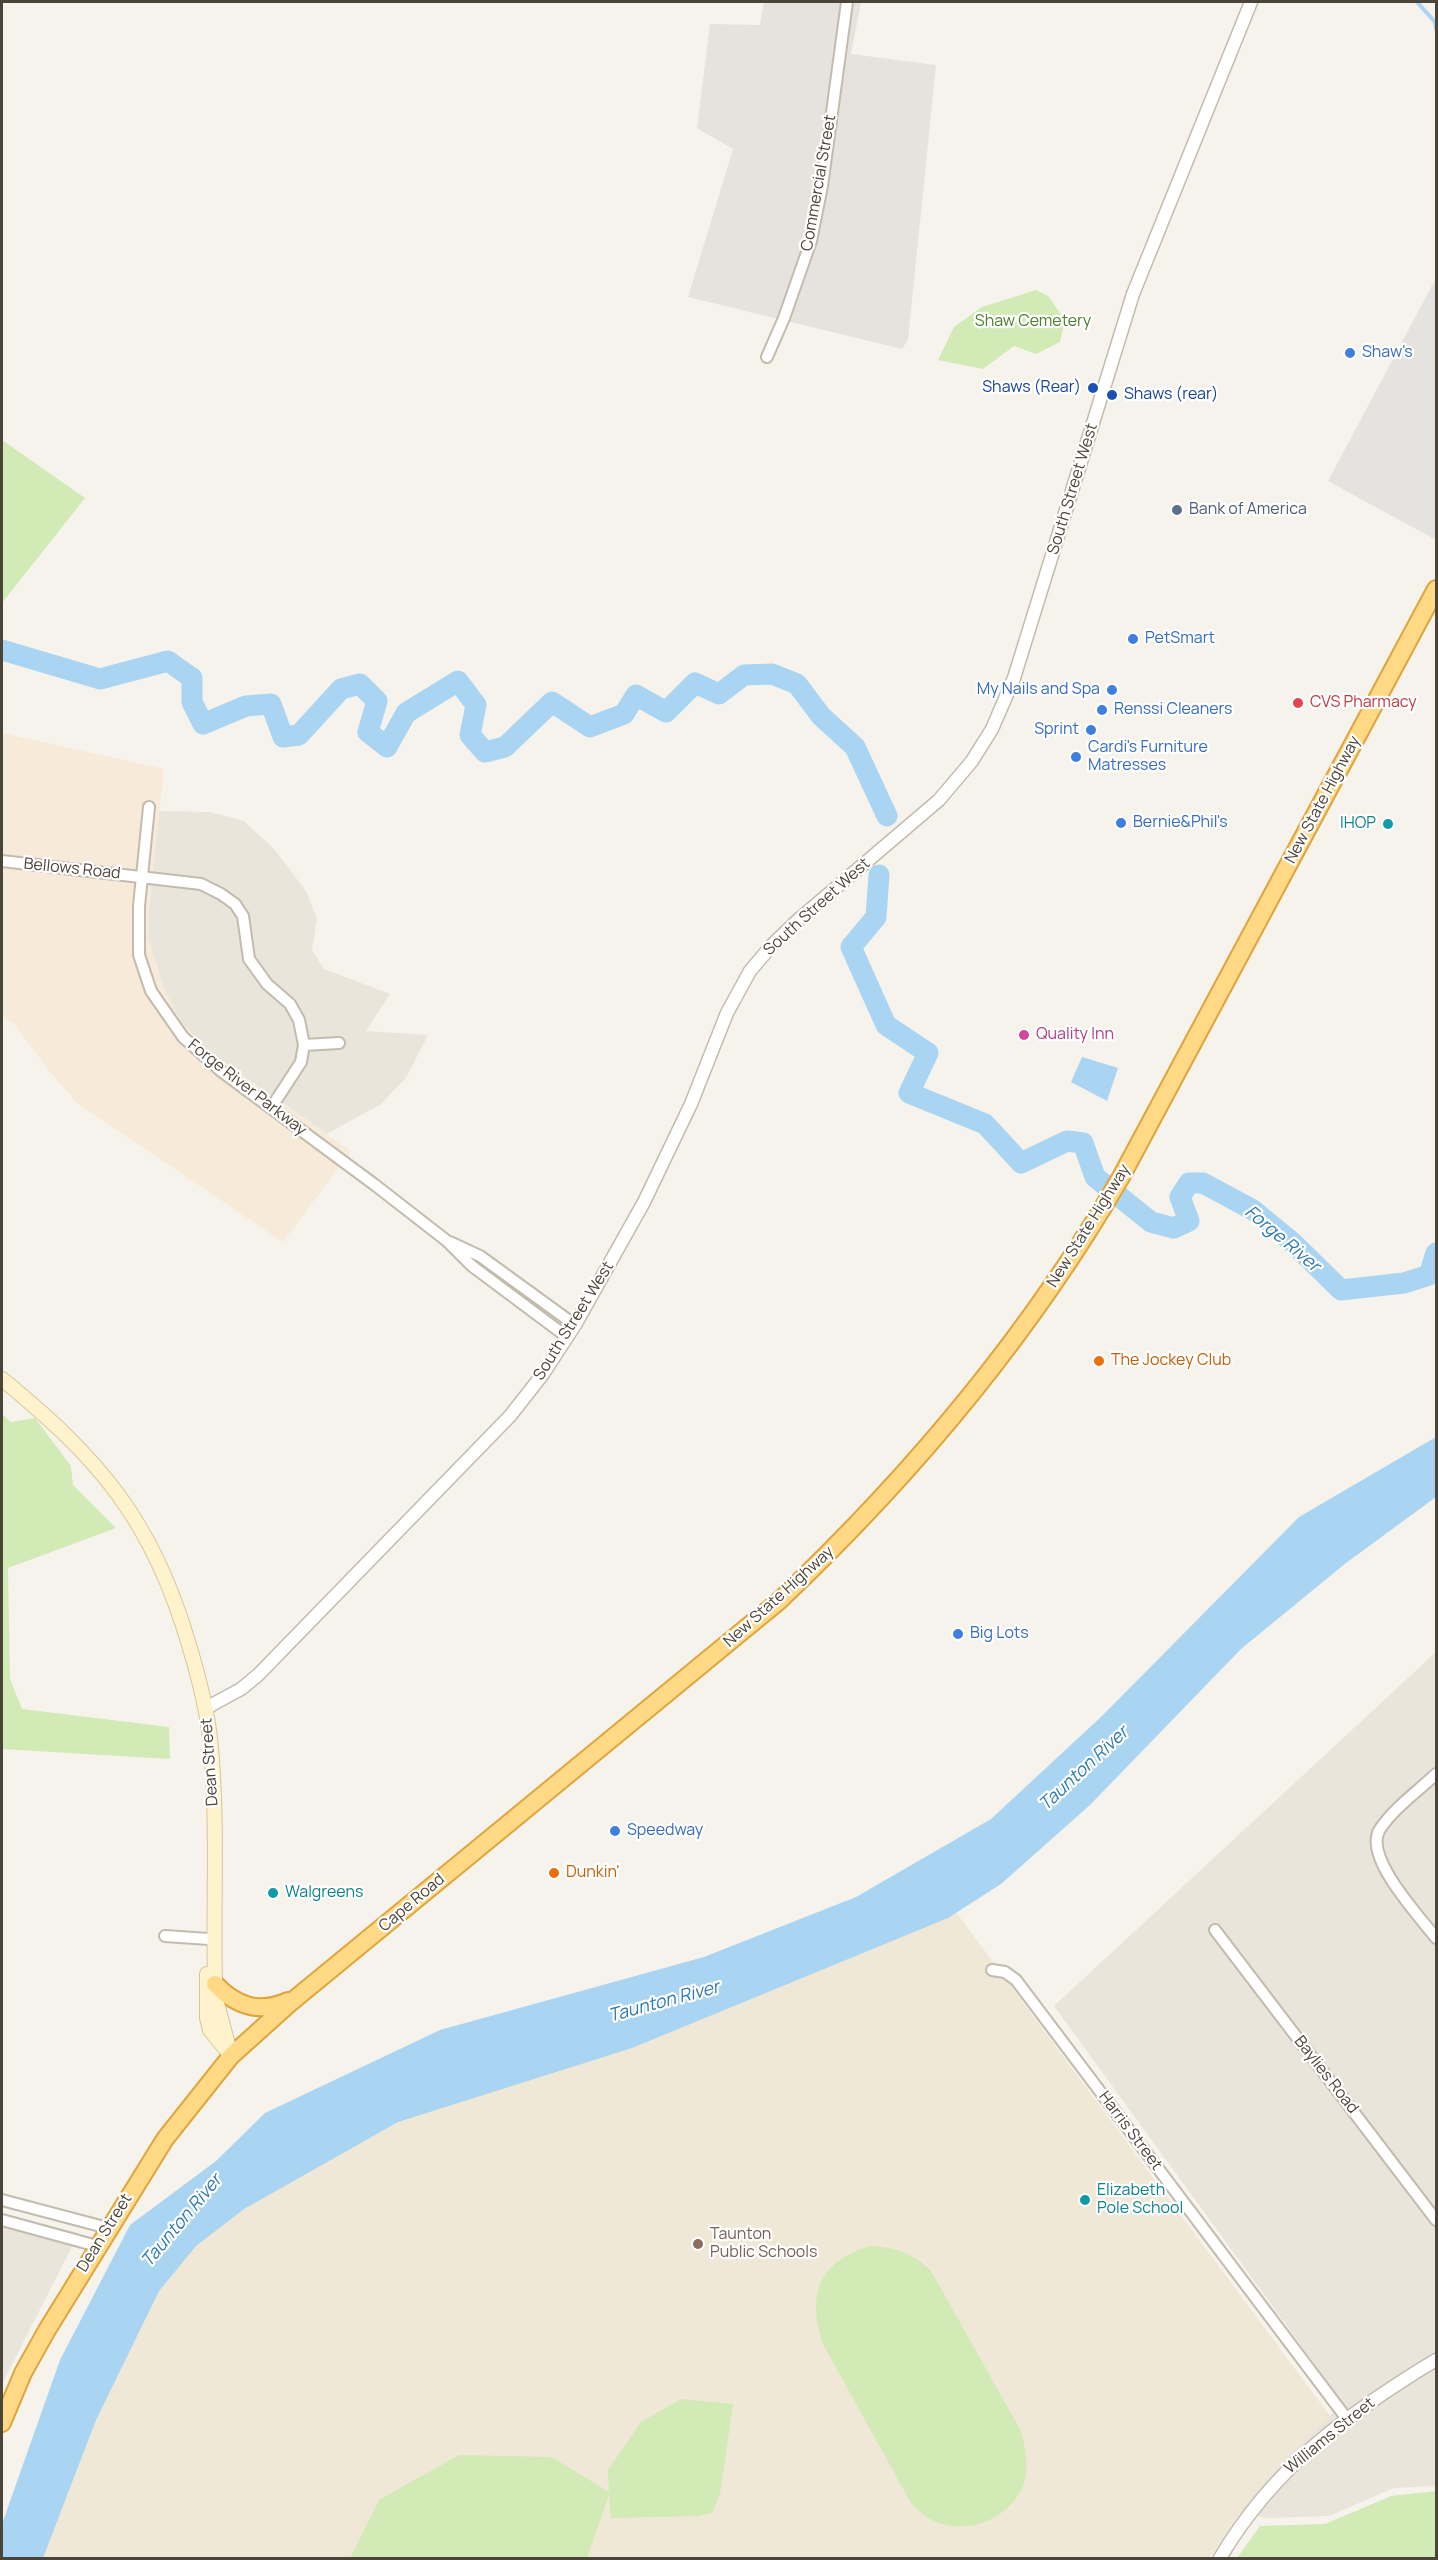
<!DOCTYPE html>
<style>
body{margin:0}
#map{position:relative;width:1438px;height:2560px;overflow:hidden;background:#f6f3ec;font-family:Manrope,sans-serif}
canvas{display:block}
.frame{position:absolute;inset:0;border:3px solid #4b4439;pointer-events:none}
</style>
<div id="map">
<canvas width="1438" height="2560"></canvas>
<div class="frame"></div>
</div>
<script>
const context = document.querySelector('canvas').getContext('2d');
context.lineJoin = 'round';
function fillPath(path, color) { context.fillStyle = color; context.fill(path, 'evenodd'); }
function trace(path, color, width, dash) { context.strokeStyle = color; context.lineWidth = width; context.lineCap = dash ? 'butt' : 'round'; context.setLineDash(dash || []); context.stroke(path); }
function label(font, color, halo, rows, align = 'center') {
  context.font = font + ' Manrope,sans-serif'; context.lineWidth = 4.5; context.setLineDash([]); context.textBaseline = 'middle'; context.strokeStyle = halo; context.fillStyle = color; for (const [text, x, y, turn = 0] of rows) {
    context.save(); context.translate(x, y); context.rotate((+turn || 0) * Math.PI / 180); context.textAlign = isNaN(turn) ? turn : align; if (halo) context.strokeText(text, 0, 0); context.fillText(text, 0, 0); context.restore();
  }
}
fillPath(new Path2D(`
 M159 811 210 812 244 821 275 850 306 891 317 919 312 950 324 969 390 994 366 1031 428 1035 406 1078 381 1104 327 1134 213 1055 180 1021 164 989 148 938 149 908Z
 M1436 1652V2486L1394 2488 1329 2516 1270 2518 1239 2514 1251 2496 1288 2456 1343 2403 1054 2006Z
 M2 2213 79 2233 2 2384Z`), '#eae5da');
fillPath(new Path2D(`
 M2 733 164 769 149 908 148 938 164 989 180 1021 213 1055 351 1151 283 1242 77 1103 50 1072 15 1025 2 1016Z`), '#f7ead8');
fillPath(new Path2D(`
 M764 2H861L851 54 936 65 908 340 902 349 688 297 733 149 697 128 710 24 760 25Z`), '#e6e2dd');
fillPath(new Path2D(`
 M953 1908 1330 2416 1288 2456 1251 2496 1210 2558H35L77 2446 153 2288 222 2219 397 2115Z`), '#efe8d6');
fillPath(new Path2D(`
 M1036 290 1048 296 1065 320 1060 342 1036 354 1014 346 983 369 938 360 954 327 982 307Z
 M2 440 85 498 2 603Z
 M2 1414 11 1422 35 1418 71 1466 73 1485 116 1528 8 1568 10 1679 22 1709 169 1727 170 1759 2 1749Z
 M870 2246C895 2247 913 2253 931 2271L1021 2431C1025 2447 1030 2469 1023 2486 1008 2521 962 2538 928 2518 922 2514 916 2508 911 2503L823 2344C807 2295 818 2262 870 2246Z
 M681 2399 733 2404 720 2494 712 2513 696 2516 611 2518 609 2495 587 2558H350L379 2500 459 2455 552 2457 609 2492 608 2470 641 2422Z
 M1436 2491V2558H1237L1260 2526 1325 2524 1391 2496Z`), '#d2eab5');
fillPath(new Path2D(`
 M1436 278V540L1328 481Z`), '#e5e3e0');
fillPath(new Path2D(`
 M1082 1057 1118 1068 1107 1101 1071 1082Z
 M1436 1437V1497L1346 1563 1241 1649 1090 1805 1001 1884 948 1918 632 2048 398 2122 244 2209 196 2246 159 2291 96 2420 43 2558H2V2524L60 2360 130 2225 216 2161 265 2113 440 2030 704 1957 856 1897 991 1819 1102 1716 1299 1517Z`), '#a9d4f2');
trace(new Path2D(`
 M1417 2 1435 22 1436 29`), '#a9d4f2', 4);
trace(new Path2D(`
 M2 650 100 679 168 661 192 678V702L203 724 246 706 271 704 283 737 299 735 341 689 360 684 377 701 368 732 387 747 406 713 458 681 476 705 470 735 485 752 505 747 552 702 590 727 624 714 636 695 666 712 695 683 719 694 744 675 772 674 797 684 821 716 855 747 887 816
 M879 875 876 917 851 947 886 1025 928 1053 909 1093 985 1124 1021 1163 1067 1141 1083 1143 1095 1177 1151 1222 1174 1228 1189 1221 1180 1197 1189 1183H1203L1253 1210 1292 1242 1341 1290 1404 1283 1429 1275 1436 1253`), '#a9d4f2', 21);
const minor = new Path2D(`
 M767 357 784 318 811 241 822 186 847 2
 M149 807 139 906V955L151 991 183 1037 221 1071 375 1185 447 1241 472 1266 567 1337
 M2 861 201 884 221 894 235 904 243 916 249 959 267 984 290 1004 299 1020 304 1045 301 1062 271 1108
 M304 1045 339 1043
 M450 1242 480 1256 575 1325
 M1436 1774C1418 1791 1394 1808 1380 1829 1362 1856 1420 1917 1436 1938
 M1215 1930 1436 2220
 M165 1936 209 1939
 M992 1970 1005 1972 1016 1980 1347 2419
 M2 2200 108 2228
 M2 2220 97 2246`);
const tertiary = new Path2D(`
 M206 1708 241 1689 258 1675 510 1416 543 1374 575 1325 644 1202 691 1104 727 1013 750 971 772 945 798 920 939 800 972 761 992 729 1014 678 1133 294 1251 2
 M1220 2558C1273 2468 1348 2413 1436 2360`);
const secondary = new Path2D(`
 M2 1379C100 1459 153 1521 189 1645 199 1678 208 1713 211 1747 218 1826 213 1905 215 1984L217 2003 231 2056
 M207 1974V2018L210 2030 228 2052`);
const trunk = new Path2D(`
 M215 1984C236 2006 259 2014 288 2001
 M2 2423 23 2373 47 2330 165 2139 231 2056 290 2003 779 1601C912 1475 1029 1336 1121 1177L1436 589`);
trace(minor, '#c2bbae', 14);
trace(tertiary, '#c2bbae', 15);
trace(secondary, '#d6c79b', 16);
trace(trunk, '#e0a43c', 20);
trace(minor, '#fff', 10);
trace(tertiary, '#fff', 12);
trace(secondary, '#fff3cd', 14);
trace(trunk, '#ffd985', 16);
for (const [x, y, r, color] of [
 [1350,353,6,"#3f7fe0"],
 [1093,388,6,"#1a4fb4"],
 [1112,395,6,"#1a4fb4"],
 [1177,510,6,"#5c6f8a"],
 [1133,639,6,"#3f7fe0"],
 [1112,690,6,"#3f7fe0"],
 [1298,703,6,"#e0444e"],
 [1102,710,6,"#3f7fe0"],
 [1091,730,6,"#3f7fe0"],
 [1076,757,6,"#3f7fe0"],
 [1121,823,6,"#3f7fe0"],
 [1388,824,6,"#0f9aa8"],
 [1024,1035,6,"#d1479c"],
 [1099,1361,6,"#e8710a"],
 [958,1634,6,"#3f7fe0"],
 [615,1831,6,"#3f7fe0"],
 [554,1873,6,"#e8710a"],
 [273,1893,6,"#0f9aa8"],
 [1085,2200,6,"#0f9aa8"],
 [698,2244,6,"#8d6e63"]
]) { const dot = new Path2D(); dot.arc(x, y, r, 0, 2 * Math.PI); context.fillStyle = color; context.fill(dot); trace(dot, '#fff', 2); }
label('16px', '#4b4439', '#fff', [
 ["Commercial Street",819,183,-80],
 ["South Street West",1073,489,-73],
 ["New State Highway",1323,800,-62],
 ["Bellows Road",72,869,6],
 ["South Street West",817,907,-42],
 ["Forge River Parkway",247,1088,38],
 ["New State Highway",1089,1226,-58],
 ["South Street West",574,1321,-58],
 ["New State Highway",779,1597,-42],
 ["Dean Street",210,1762,-94],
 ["Cape Road",412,1903,-40],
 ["Baylies Road",1326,2075,52],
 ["Harris Street",1130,2131,53],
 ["Dean Street",105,2233,-58],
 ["Williams Street",1330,2436,-39]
]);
label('16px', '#4a7f2a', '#fff', [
 ["Shaw Cemetery",1033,322]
]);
label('16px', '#366cbe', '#fff', [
 ["Shaw's",1362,353],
 ["PetSmart",1145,639],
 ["My Nails and Spa",1100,690,"right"],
 ["Renssi Cleaners",1114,710],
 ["Sprint",1079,730,"right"],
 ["Cardi's Furniture",1088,748],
 ["Matresses",1088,766],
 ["Bernie&Phil's",1133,823],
 ["Big Lots",970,1634],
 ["Speedway",627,1831]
], 'left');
label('16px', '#164399', '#fff', [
 ["Shaws (Rear)",1081,388],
 ["Shaws (rear)",1124,395,"left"]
], 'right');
label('16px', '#4e5e75', '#fff', [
 ["Bank of America",1189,510]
], 'left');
label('16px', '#be3a42', '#fff', [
 ["CVS Pharmacy",1310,703]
], 'left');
label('16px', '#0d838f', '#fff', [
 ["IHOP",1376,824,"right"],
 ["Walgreens",285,1893],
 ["Elizabeth",1097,2191],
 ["Pole School",1097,2209]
], 'left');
label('16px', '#b23c85', '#fff', [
 ["Quality Inn",1036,1035]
], 'left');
label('16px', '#c56008', '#fff', [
 ["The Jockey Club",1111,1361],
 ["Dunkin'",566,1873]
], 'left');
label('16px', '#785e54', '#fff', [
 ["Taunton",710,2235],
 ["Public Schools",710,2253]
], 'left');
label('italic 18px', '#2e7ab2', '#fff', [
 ["Forge River",1282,1239,40],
 ["Taunton River",1084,1769,-43],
 ["Taunton River",664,2002,-15],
 ["Taunton River",182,2221,-50]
]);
</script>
